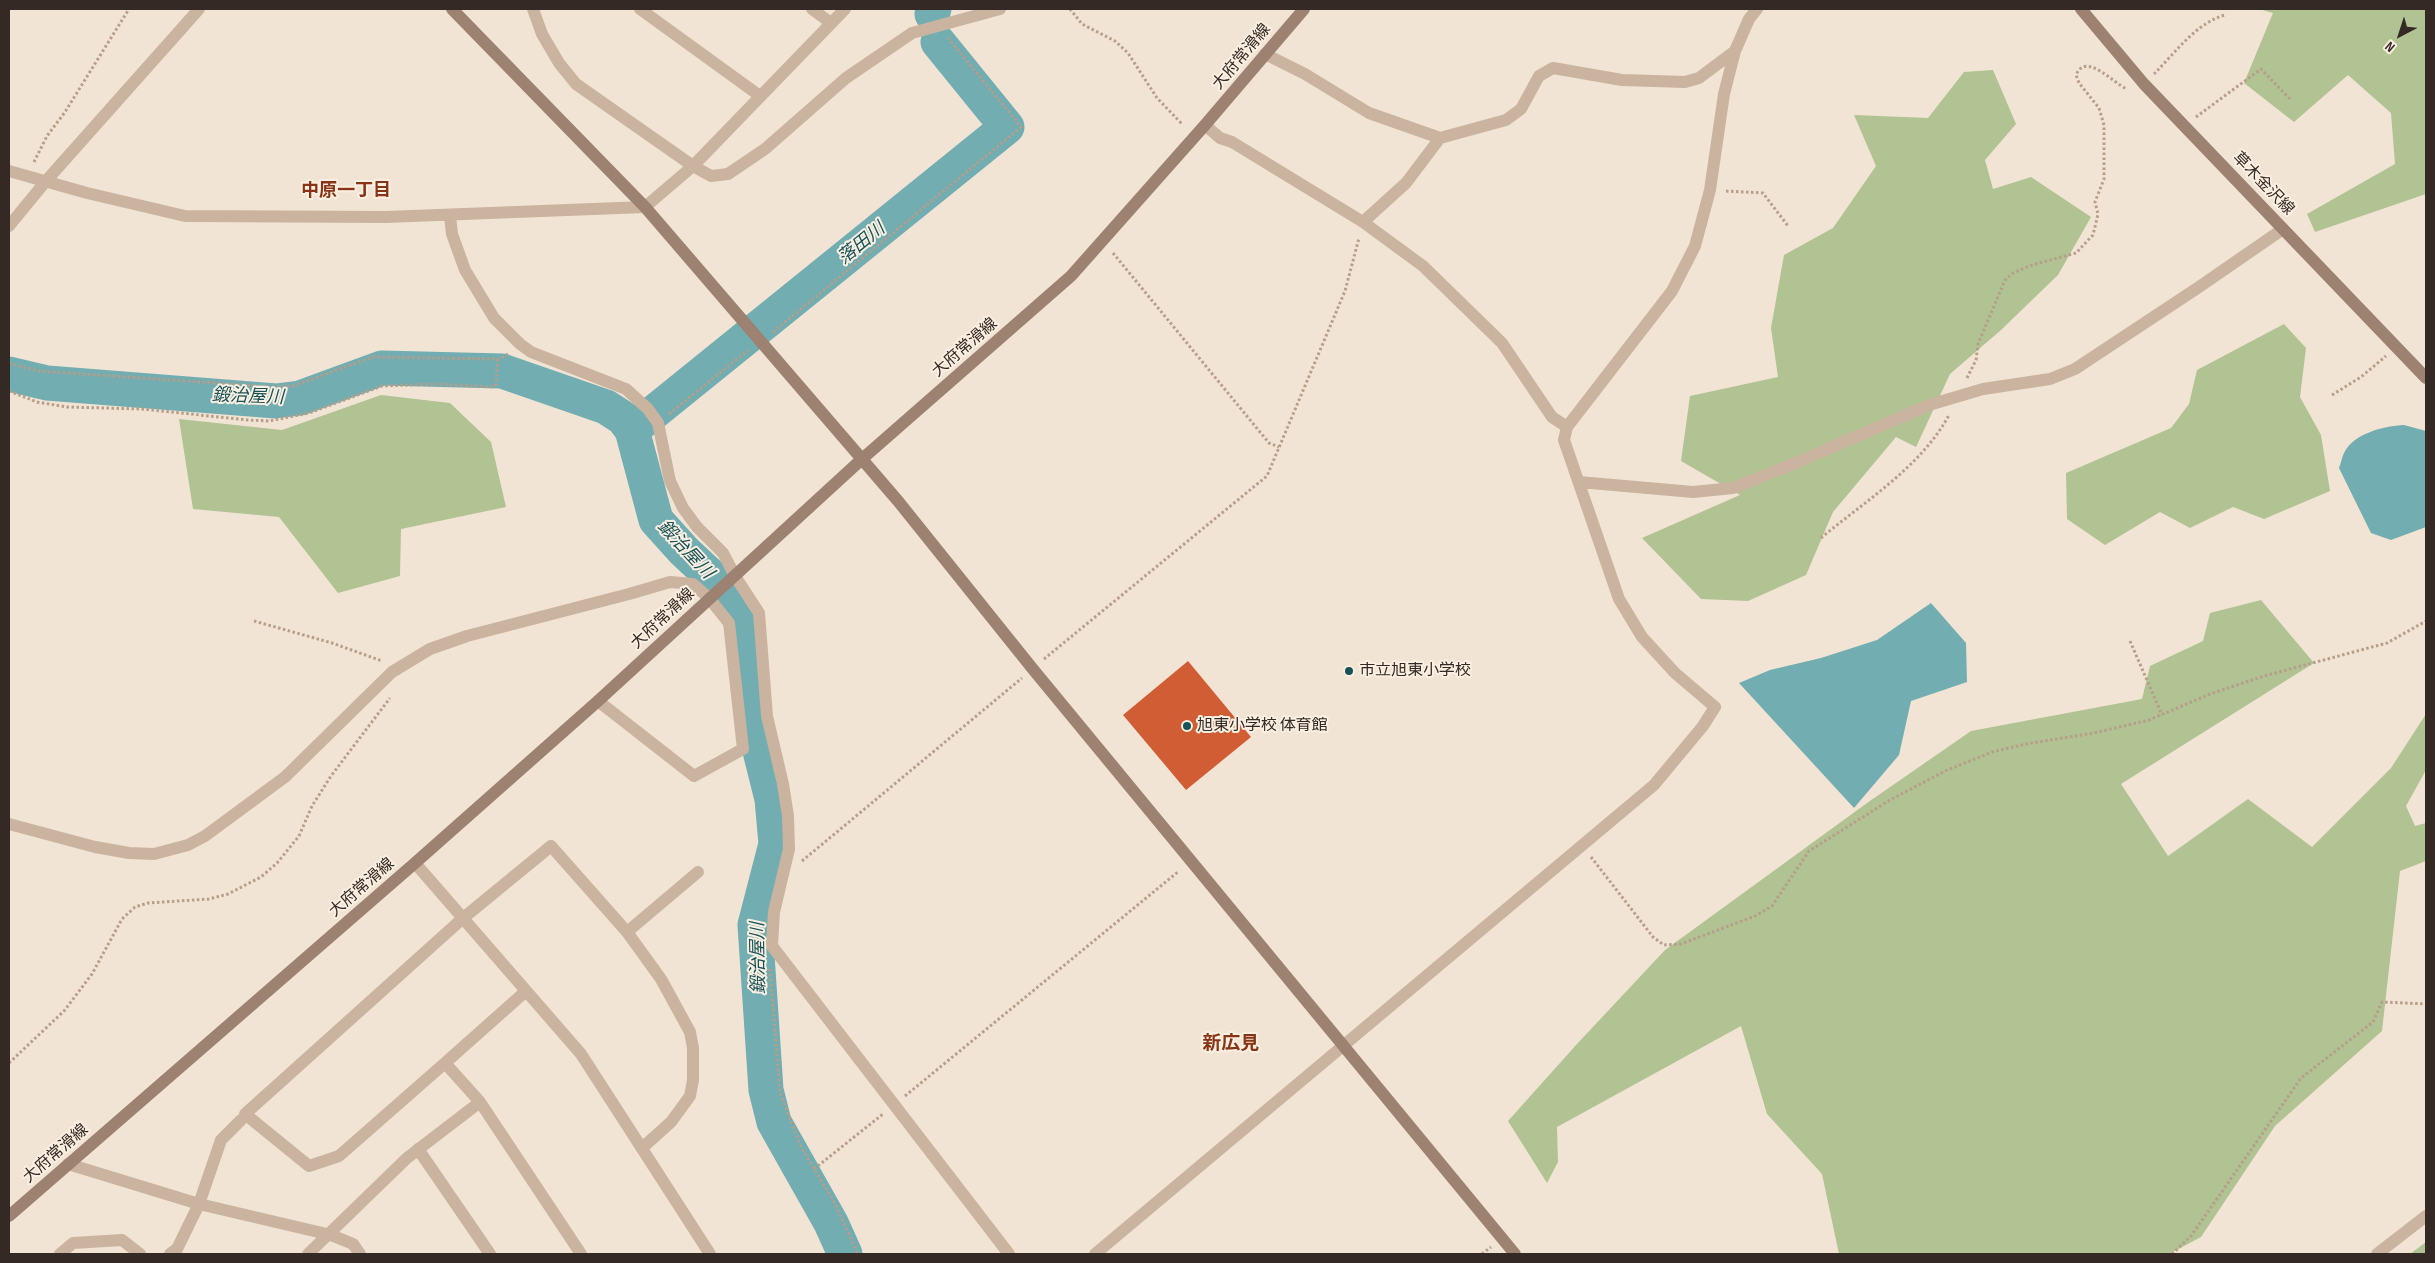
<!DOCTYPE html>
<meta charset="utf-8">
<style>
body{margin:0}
#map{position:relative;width:2435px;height:1263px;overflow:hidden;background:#f2e4d4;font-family:"Sofia Sans Condensed",sans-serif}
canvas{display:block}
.frame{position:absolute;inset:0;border:10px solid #342924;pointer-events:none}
.north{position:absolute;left:2375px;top:10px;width:50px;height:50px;-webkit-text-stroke:4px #faefe0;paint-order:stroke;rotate:220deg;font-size:14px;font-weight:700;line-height:20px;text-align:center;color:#342924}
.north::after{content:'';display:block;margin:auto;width:18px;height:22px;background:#342924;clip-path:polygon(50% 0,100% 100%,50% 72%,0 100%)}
</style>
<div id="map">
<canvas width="2435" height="1263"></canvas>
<div class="frame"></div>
<div class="north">N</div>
</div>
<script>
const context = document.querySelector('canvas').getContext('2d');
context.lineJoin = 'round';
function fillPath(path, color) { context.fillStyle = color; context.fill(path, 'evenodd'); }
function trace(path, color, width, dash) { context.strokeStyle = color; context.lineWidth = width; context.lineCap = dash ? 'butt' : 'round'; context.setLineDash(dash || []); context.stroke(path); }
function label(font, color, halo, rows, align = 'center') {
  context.font = font + ' "Sofia Sans Condensed","Noto Sans JP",sans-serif'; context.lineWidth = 4; context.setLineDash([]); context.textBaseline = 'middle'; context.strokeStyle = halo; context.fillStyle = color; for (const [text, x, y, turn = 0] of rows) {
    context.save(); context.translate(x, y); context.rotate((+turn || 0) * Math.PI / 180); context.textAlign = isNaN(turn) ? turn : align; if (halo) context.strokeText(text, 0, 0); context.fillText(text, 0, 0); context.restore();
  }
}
fillPath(new Path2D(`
 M2259 9H2426V194L2315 232 2307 214 2395 164 2391 113 2348 75 2294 122 2244 83 2273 13Z
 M1993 70 2016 124 1985 160 1993 189 2031 177 2091 217 2058 275 2001 330 1950 374 1916 447 1896 437 1833 512 1806 575 1748 601 1701 599 1642 538 1740 495 1681 461 1690 396 1778 377 1771 328 1784 255 1833 228 1876 166 1854 115 1928 118 1964 72Z
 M2284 324 2306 348 2300 397 2321 435 2330 491 2264 519 2233 507 2190 528 2160 512 2105 545 2067 519 2066 473 2171 428 2189 404 2197 370Z
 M381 395 450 403 491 442 506 507 401 529 400 576 338 593 279 517 193 509 179 419 282 430Z
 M2261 600 2314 663 2121 784 2168 856 2248 799 2312 847 2391 768 2426 714V770L2406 806 2415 826 2426 823V861L2400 871 2382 1031 2275 1126 2201 1237 2169 1254H1839L1822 1174 1767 1114 1741 1026 1557 1127 1558 1162 1547 1183 1508 1121 1577 1044 1665 950 1867 803 1971 731 2142 699 2150 666 2203 641 2210 613Z
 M2426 1242V1254H2410Z`), '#b1c293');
fillPath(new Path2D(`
 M2404 425 2426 431V527L2391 540 2371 533 2339 468C2341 463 2342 457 2344 453 2354 433 2384 426 2404 425Z
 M1931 603 1966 643 1967 682 1911 701 1899 755 1854 808 1739 683 1770 670 1821 658 1877 640Z`), '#71adb1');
trace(new Path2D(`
 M932 14 934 9
 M9 374 47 383 276 401 300 398 382 368 502 371 606 407 623 418 632 430 656 520 684 551 714 579 732 603 747 628 756 735 772 799 776 844 755 925 766 1090 774 1122 831 1223 845 1254
 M632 430 1007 127 938 42`), '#71adb1', 35);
fillPath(new Path2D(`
 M1188 661 1251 737 1186 790 1123 715Z`), '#d05d34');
trace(new Path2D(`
 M1070 9 1082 24 1115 41 1128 53 1157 98 1183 125
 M2154 74C2175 53 2196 23 2225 15
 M2196 117 2261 69 2290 99
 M34 162 47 136 65 112 129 9
 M1726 191 1763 193 1788 226
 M1113 253 1269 443 1279 447
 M773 332 1021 127 948 38
 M9 363 38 371 275 387 293 386 373 357 500 359 508 354
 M1967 378 1976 360 1978 344 2005 280 2013 273 2032 265 2076 253 2093 235 2098 214 2095 202 2104 179V125L2099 108 2079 83 2076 75C2086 51 2114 84 2127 89
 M9 391 37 402 67 407 142 409 248 420 269 421 309 413 382 386 437 384 494 387 496 384 498 359
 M2332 395 2361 377 2386 356
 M669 414 748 350
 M1821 538C1865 501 1921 467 1949 415
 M254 621 332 643 382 661
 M2130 641 2162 715
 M1044 659 1267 476 1345 291 1359 238
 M1591 857 1653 937 1664 945 1681 944 1755 916 1772 906 1809 851 1890 800 1945 771 1992 752 2026 744 2094 733 2149 720 2210 694 2264 676 2387 643 2426 621
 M802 861 1022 678
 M770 969 780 1093 800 1145 834 1202 858 1254
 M9 1063 64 1011 92 974 122 919 135 907 148 903 209 899 228 894 261 877 277 863 299 836 312 806 331 776 390 698
 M905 1096 1179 871
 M814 1169 883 1114
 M1482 1254 1491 1247
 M2172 1254 2191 1236 2301 1078 2373 1022 2382 1002 2426 1004`), '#b69e8a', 3, [2.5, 2.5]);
trace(new Path2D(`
 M533 9 542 34 559 63 576 84 693 166 845 9
 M640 9 760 96
 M812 9 831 23
 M1265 54 1305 74 1369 113 1440 138
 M1205 125 1220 138 1232 142 1363 222 1423 266 1502 343 1552 417 1567 427
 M9 171 87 193 185 216 386 217 645 207 693 166 711 176 728 174 765 149 846 78 912 33 1000 9
 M450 216 452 234 465 270 494 318 520 344 531 352 626 389 648 409 658 423 670 481 683 508 697 527 723 553 735 576 759 613 767 716 783 784 788 816 789 849 774 912 772 946 1009 1254
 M1363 222 1406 183 1440 138 1506 120 1521 109 1539 76 1553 68 1622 80 1685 82 1699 78 1735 51
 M9 226 46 181 199 9
 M1579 482 1693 492 1733 488 1793 464 1929 405 1983 389 2050 379 2075 369 2199 287 2283 229
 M9 824 95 847 129 853 154 854 188 845 205 836 285 777 392 672 430 649 467 636 629 594 670 582 693 584 709 598 729 623 743 749 694 776 598 701
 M415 863 581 1054 710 1254
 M445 1063 526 991
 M480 1102 445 1063 339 1156 309 1166 245 1114 462 919 551 846 627 932
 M642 1148 671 1122 690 1096 693 1080V1048L690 1032 661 979 627 932 698 872
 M418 1149 490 1254
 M68 1164 199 1204 331 1235 353 1244 360 1254
 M60 1254 73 1243 122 1240 140 1254
 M170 1254 177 1249 199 1204 221 1140 241 1120
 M308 1254 407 1158 480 1102 581 1254
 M1095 1254 1654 785 1703 726 1715 707 1675 673 1642 637 1619 599 1564 440 1567 427 1672 291 1695 246 1710 190 1724 94 1735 51 1749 19 1757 9
 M2377 1254 2426 1216`), '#cbb49f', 12);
trace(new Path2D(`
 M452 9 645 207 898 501 1032 668 1515 1254
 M2081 9 2144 84 2426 378
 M9 1216 415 863 598 701 862 459 1071 276 1205 125 1304 9`), '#9e8271', 12);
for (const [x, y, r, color] of [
 [1349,671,5,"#165258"],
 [1187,726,5,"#165258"]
]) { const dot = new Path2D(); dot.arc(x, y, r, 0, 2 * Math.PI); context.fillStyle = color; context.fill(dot); trace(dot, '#faefe0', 2); }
label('16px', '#342924', '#faefe0', [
 ["大府常滑線",1242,57,-50],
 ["草木金沢線",2263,184,46],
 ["大府常滑線",965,348,-41],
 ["大府常滑線",663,619,-43],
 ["大府常滑線",362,888,-41],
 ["大府常滑線",56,1154,-41]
]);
label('16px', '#342924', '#faefe0', [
 ["市立旭東小学校",1359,671],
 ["旭東小学校 体育館",1197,726]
], 'left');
label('bold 18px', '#883417', '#faefe0', [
 ["中原一丁目",346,191]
]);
label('italic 18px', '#165258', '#faefe0', [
 ["落田川",862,244,-39],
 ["鍛治屋川",248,397,2],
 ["鍛治屋川",685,550,47],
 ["鍛治屋川",759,958,-91]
]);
label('bold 19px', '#883417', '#faefe0', [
 ["新広見",1231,1044]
]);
</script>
